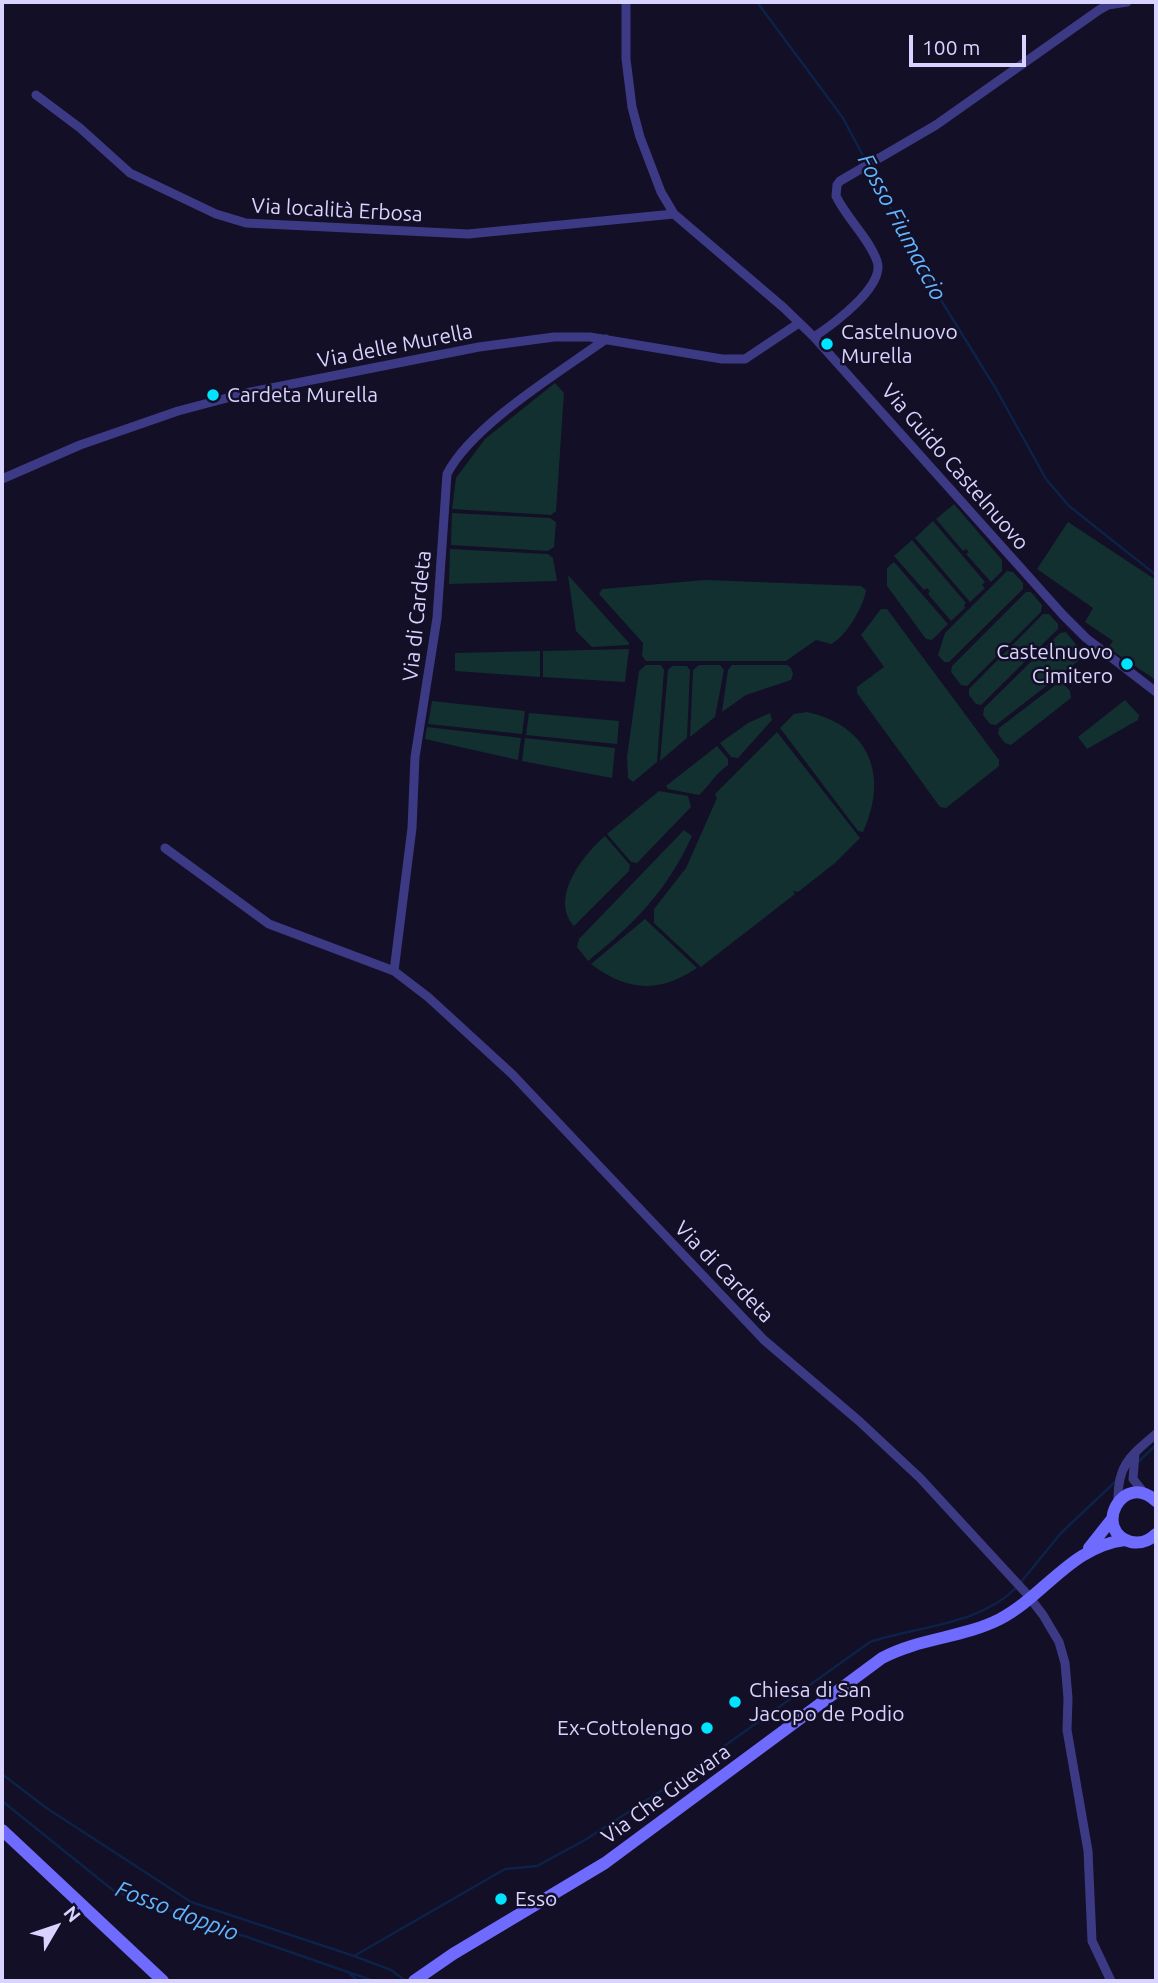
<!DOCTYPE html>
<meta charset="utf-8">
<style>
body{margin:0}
#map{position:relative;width:1158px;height:1983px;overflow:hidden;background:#130f26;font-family:Ubuntu,sans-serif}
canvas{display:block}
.frame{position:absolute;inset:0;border:4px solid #d9d4ff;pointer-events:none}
.north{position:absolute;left:21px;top:1892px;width:70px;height:70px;-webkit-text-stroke:5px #130f26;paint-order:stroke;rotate:51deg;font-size:19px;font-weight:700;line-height:28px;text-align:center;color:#d9d4ff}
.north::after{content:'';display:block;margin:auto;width:24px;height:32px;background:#d9d4ff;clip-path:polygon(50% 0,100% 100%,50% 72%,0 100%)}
.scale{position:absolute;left:909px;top:35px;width:117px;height:32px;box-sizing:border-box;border:4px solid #d9d4ff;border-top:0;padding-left:9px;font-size:21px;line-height:24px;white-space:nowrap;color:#d9d4ff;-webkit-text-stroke:5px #130f26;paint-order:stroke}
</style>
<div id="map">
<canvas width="1158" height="1983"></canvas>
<div class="frame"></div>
<div class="north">N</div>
<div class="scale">100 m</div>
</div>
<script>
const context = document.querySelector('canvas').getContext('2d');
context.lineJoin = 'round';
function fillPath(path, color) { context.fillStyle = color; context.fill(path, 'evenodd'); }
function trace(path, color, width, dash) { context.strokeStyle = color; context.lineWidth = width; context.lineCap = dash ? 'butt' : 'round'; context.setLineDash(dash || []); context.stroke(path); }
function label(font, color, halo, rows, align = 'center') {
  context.font = font + ' Ubuntu,sans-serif'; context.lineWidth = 5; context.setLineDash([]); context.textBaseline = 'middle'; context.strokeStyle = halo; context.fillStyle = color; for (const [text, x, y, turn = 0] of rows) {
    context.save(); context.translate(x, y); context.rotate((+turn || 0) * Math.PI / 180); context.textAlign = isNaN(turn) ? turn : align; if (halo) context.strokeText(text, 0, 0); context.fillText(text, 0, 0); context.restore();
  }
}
fillPath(new Path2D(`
 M555 383 564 393 556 511 551 515 452 509 456 478 485 439Z
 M954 504 1002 560V571L991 582 966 554 969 552 966 549 963 551 936 519Z
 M452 513 550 518 556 522 554 547 548 551 451 545Z
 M933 521 985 582 982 585 985 588 970 602 915 538Z
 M1068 522 1156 580V680L1108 648 1113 641 1085 622 1093 608 1037 569Z
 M912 540 966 603 964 605 965 608 951 621 928 594 930 591 927 588 924 590 894 556Z
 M450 549 548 554 553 558 557 581 449 584Z
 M894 562 948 624 932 640 926 639 887 586V568Z
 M1007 571 1013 572 1023 583V589L949 662H944L938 655 945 633Z
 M568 575 629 643V645L592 647 576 631Z
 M705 580 861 586 866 590C864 606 846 637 831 644L816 640 786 661H646L642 656 643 643 599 594 602 589Z
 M1026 592H1031L1042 605 1041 612 967 686 961 685 951 672 952 666Z
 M881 609H887L999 760V766L946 808 940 807 857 693V687L884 667 861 635Z
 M1043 614H1049L1058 624V629L981 705 976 704 969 695V689Z
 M1066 632 1082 652V658L996 725 990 724 983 715 984 708 1060 633Z
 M629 649 625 682 543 677V651Z
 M540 651V677L455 671V653Z
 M646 665H661L664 670 657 762 633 782 628 778 627 757 639 671Z
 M699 665H720L724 670 715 717 690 737 693 670Z
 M732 665H787L791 668 793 674 791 680 746 695 722 712 728 670Z
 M672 666H687L690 670 687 738 660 761 668 670Z
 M1058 683H1063L1070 691 1071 698 1011 745 1005 743 998 734 999 728Z
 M1125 700 1139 715 1138 720 1087 749 1078 737Z
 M432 701 525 711 522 734 428 724Z
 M807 712C870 726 889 776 863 832L858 831 780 728 794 714Z
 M529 713 619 721 617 744 526 735Z
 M770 713 772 720 738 758 731 757 720 743 748 723Z
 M427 727 521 738 518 760 425 739Z
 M777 732 860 838 835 863 798 892 793 891 795 894 701 967 654 923V909L686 868 717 798 715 794Z
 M525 738 615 748 612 778 522 761Z
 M717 746 728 759V765C716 773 710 785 699 795L668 789 666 786Z
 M659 791 688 796 691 807 637 863 631 862 607 834Z
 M684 830 692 836C666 892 635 923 588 961L577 947 579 939Z
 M605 836 630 865 629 871 574 926C549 898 583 855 605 836Z
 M645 919 697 968C659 993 628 992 591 964Z`), '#12302f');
trace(new Path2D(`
 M757 2 843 118 931 284 996 389 1046 479 1069 506 1156 575
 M1138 1462 1156 1445
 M1021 1582 1061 1533 1117 1480
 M2 1774 45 1807 191 1902 354 1956 391 1970 406 1981
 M2 1801 114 1891 374 1981
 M354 1956 505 1869 537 1866 585 1840 667 1787 870 1642C918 1626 980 1625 1017 1587
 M350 1974 358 1981`), '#0c2248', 2.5);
trace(new Path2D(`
 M626 2V59L632 107 640 137 661 192 674 214 784 308 814 337 1063 615 1086 638 1156 692
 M36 95 80 128 130 173 216 214 246 223 468 234 674 214
 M814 337C832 325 886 286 877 261 869 238 847 219 836 196L837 185 840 181 936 125 1099 10 1108 5 1127 2
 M606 339C560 372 472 425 447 474L437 618 415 757 412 828 394 971 428 997 512 1074 764 1340 859 1421 920 1478 1026 1593 1043 1615 1059 1642 1065 1663 1068 1698 1067 1730 1088 1851 1092 1941 1111 1981
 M2 479 80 445 178 411 246 393 479 347 554 337H590L722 359H745L799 323
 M165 848 269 924 394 971
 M1135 1453 1133 1479 1145 1494
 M1118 1502C1117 1465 1130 1456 1156 1434`), '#3d3a85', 9);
trace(new Path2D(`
 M1156 1501C1122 1470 1092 1531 1131 1542 1141 1544 1149 1541 1156 1534
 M1089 1548 1112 1519
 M2 1830 163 1981
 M414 1981 453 1954 605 1863 882 1658C919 1638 963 1638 1000 1619 1044 1596 1072 1546 1125 1540`), '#6f6bff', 12);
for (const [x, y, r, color] of [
 [827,344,7,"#00e5ff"],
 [213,395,7,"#00e5ff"],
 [1127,664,7,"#00e5ff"],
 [735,1702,7,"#00e5ff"],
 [707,1728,7,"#00e5ff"],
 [501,1899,7,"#00e5ff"]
]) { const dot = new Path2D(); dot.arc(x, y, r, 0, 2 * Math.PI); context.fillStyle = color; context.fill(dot); trace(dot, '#130f26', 2.5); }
label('21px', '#d9d4ff', '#130f26', [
 ["Via località Erbosa",337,210,3],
 ["Via delle Murella",395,346,-11],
 ["Via Guido Castelnuovo",955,467,49],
 ["Via di Cardeta",417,616,-84],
 ["Via di Cardeta",724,1272,46],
 ["Via Che Guevara",666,1794,-36]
]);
label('21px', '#d9d4ff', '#130f26', [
 ["Castelnuovo",841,332],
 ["Murella",841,356],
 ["Cardeta Murella",227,395],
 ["Castelnuovo",1113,652,"right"],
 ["Cimitero",1113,676,"right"],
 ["Chiesa di San",749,1690],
 ["Jacopo de Podio",749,1714],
 ["Ex-Cottolengo",693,1728,"right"],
 ["Esso",515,1899]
], 'left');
label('italic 23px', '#62b6ff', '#130f26', [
 ["Fosso Fiumaccio",902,227,62],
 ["Fosso doppio",177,1911,21]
]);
</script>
